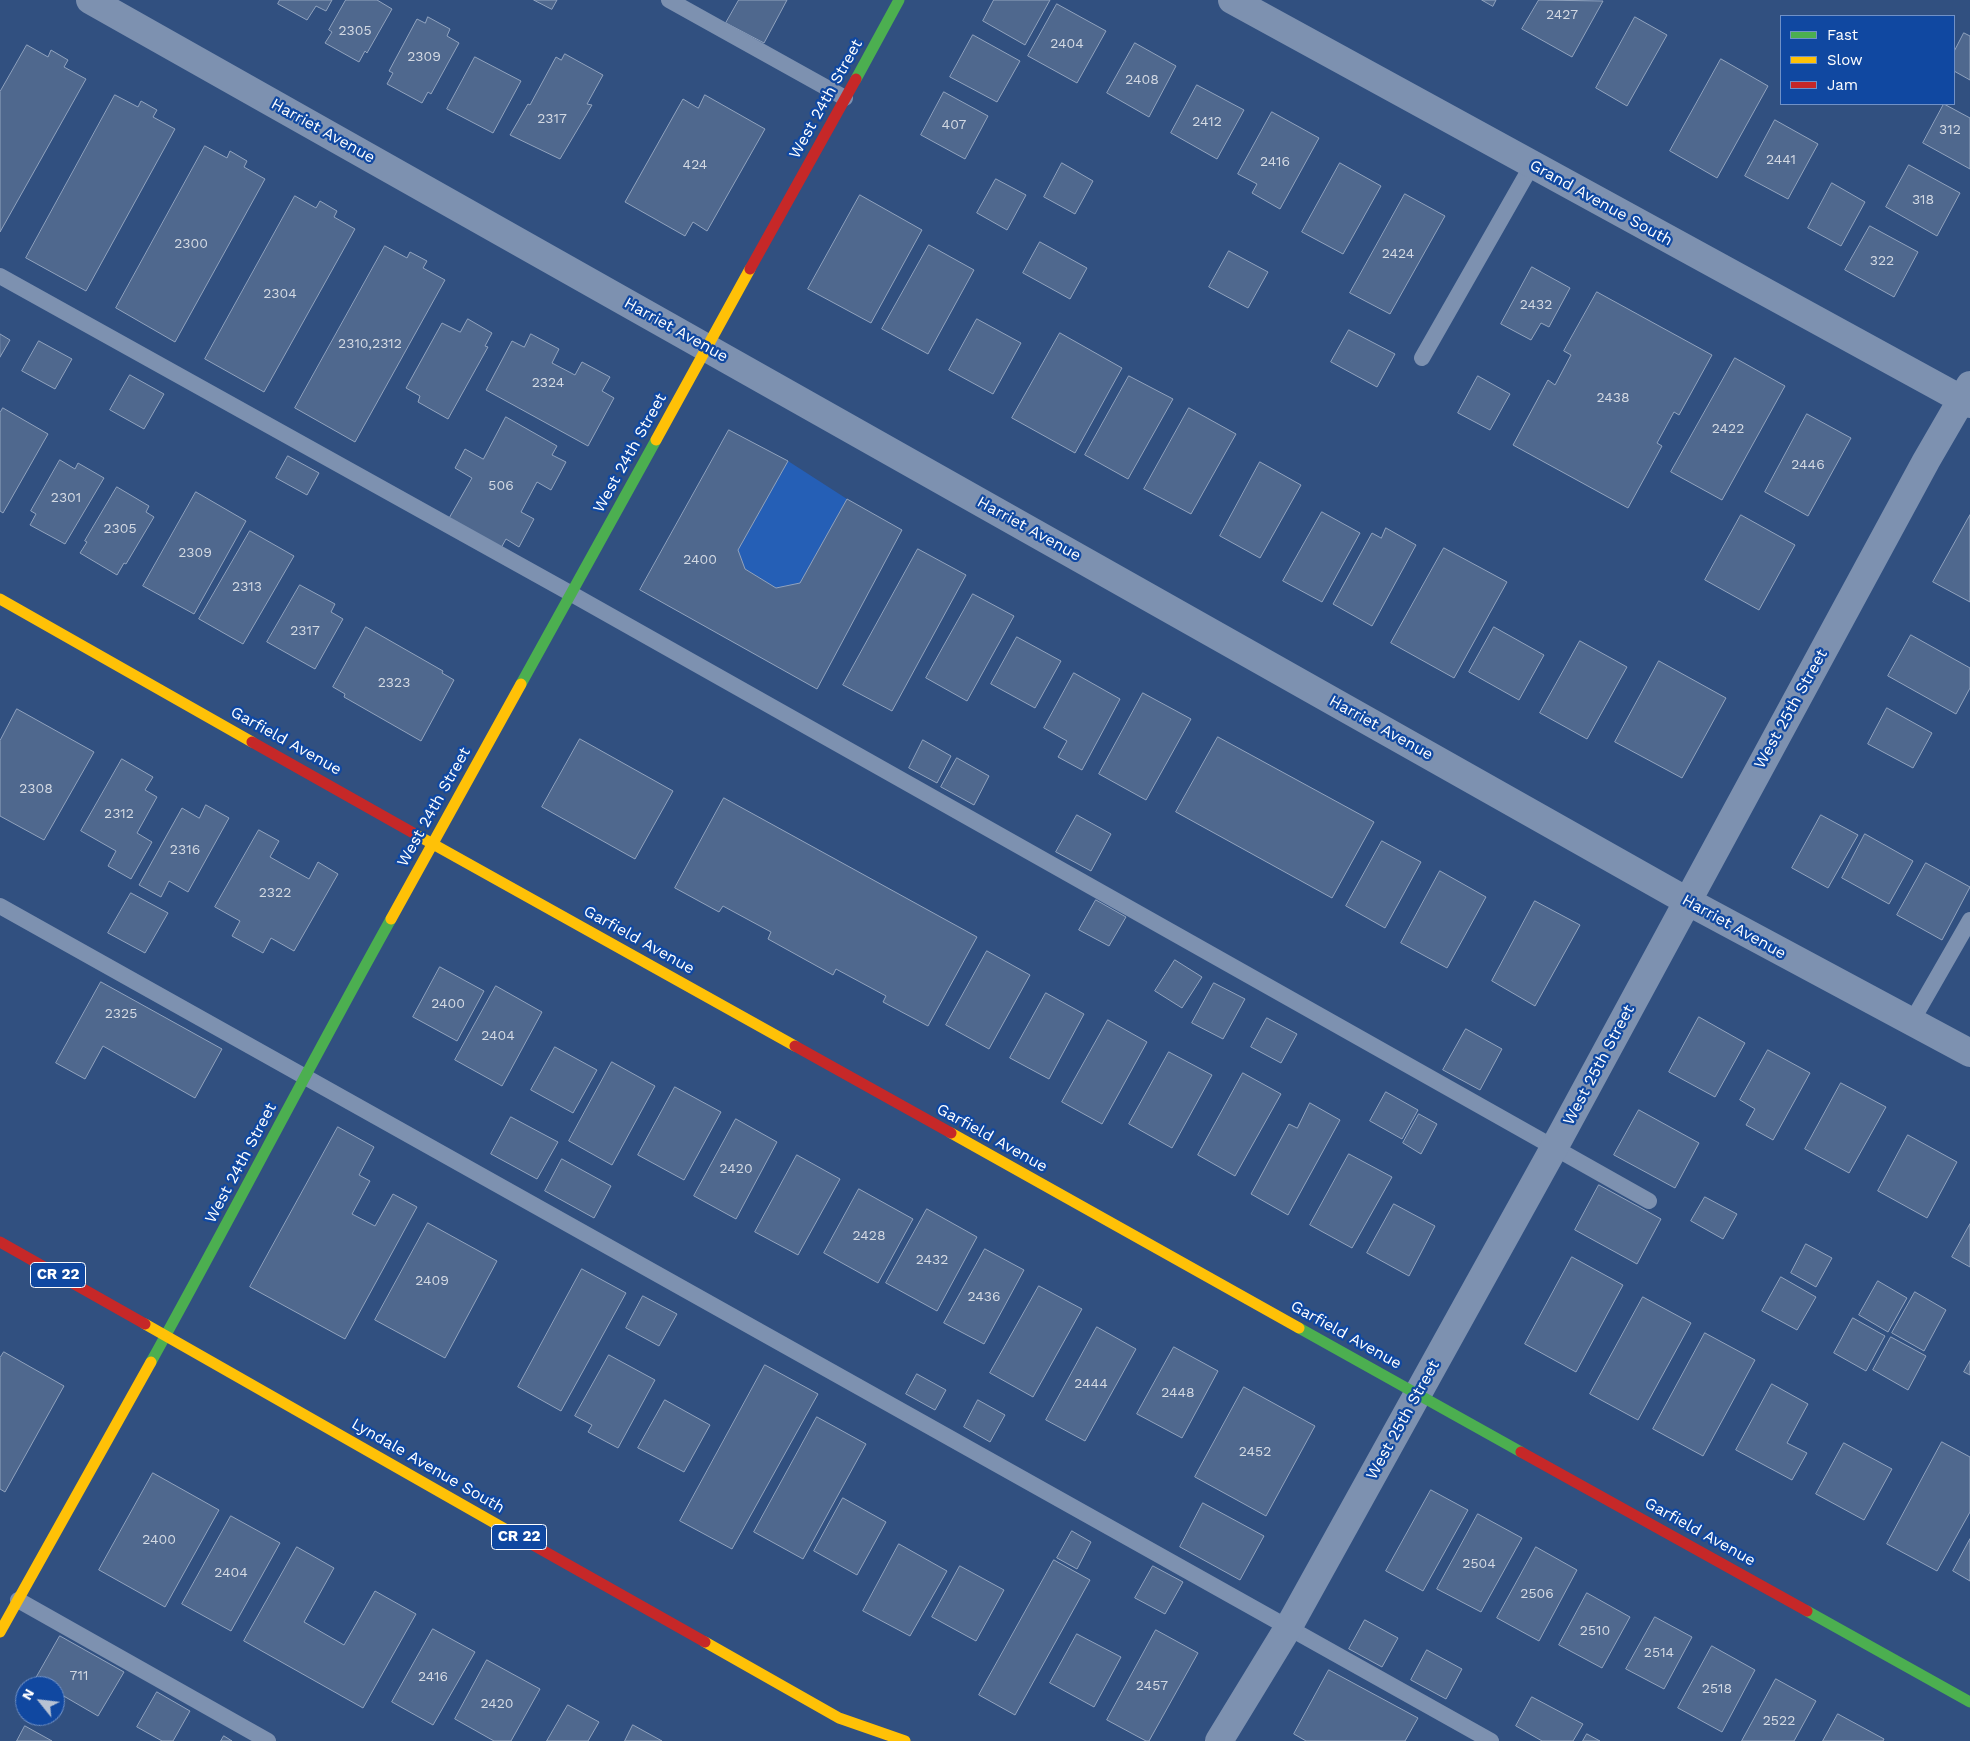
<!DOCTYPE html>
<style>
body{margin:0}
#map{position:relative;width:1970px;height:1741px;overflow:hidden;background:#315080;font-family:"Work Sans",sans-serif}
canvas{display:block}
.legend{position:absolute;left:1780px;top:15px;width:175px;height:90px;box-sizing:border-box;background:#1048a1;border:1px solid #7091c7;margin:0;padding:6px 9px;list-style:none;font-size:15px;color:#fff}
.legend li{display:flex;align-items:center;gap:10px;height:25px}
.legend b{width:25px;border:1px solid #7091c7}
.north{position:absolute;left:15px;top:1676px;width:50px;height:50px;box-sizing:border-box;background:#1048a1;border:1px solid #7091c7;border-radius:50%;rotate:299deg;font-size:14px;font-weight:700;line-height:20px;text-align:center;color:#fff}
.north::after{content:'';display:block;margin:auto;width:18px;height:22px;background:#b7c2d3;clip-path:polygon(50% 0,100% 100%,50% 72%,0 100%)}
</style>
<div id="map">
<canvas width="1970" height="1741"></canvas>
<ul class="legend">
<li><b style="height:6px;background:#4caf50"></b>Fast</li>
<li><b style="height:6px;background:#ffc107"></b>Slow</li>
<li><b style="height:6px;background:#c62828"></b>Jam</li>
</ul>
<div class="north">N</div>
</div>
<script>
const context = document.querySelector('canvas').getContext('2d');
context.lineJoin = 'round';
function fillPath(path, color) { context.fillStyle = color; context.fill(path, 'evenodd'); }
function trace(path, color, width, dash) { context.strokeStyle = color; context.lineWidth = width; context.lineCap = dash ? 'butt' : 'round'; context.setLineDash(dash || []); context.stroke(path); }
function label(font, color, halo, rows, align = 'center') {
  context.font = font + ' "Work Sans",sans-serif'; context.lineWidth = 4.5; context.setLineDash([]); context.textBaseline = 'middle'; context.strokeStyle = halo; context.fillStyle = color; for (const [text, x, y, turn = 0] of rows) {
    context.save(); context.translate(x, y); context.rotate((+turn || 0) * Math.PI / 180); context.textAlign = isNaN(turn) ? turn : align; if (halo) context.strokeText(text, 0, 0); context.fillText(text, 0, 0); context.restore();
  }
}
fillPath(new Path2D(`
 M788 461 847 499 800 583 776 588 745 569 738 550Z`), '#255fb6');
const building = new Path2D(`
 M280 0H332L326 11 316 6 307 20 278 4Z
 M346 0H377L392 9 367 53 365 51 359 62 325 43 332 32 329 30Z
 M534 0H557L552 9Z
 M739 0H787L764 43 726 23Z
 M994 0H1050L1025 45 983 21Z
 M1482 0H1496L1493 6Z
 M1539 0 1603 1 1572 57 1522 29Z
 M1057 4 1106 31 1077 83 1028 56Z
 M428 17 450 29 447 36 459 43 431 94 428 92 422 103 387 84 393 73 389 71 417 19 425 23Z
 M1635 17 1667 35 1627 106 1596 88Z
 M1964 33 1970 36V80L1954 71V52Z
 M973 35 1020 61 997 102 950 77Z
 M1135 43 1176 66 1149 117 1107 93Z
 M27 45 48 57 51 50 68 60 64 67 86 79 0 232V92Z
 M565 54 603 75 587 104 592 105 560 159 510 135 528 104 530 105 556 57 561 60Z
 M475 57 521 81 493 133 447 109Z
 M1721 59 1768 86 1717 178 1670 151Z
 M1197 85 1244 110 1217 159 1171 133Z
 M944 92 988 116 965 159 921 135Z
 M115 95 138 107 141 101 157 110 153 117 175 129 86 291 26 258Z
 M705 95 765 129 707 231 693 222 685 236 625 202 683 99 698 108Z
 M1944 104 1970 118V169L1923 143Z
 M1272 112 1319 138 1280 209 1252 193 1257 184 1238 174Z
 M1775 120 1818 144 1788 199 1745 176Z
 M205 146 227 158 230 151 247 161 244 167 265 179 175 342 116 308Z
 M1062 163 1093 181 1075 214 1044 197Z
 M1340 163 1381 186 1343 254 1302 232Z
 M1909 165 1960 193 1937 236 1886 207Z
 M996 179 1026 195 1007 230 977 213Z
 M1832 183 1865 202 1841 246 1808 228Z
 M1405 194 1445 216 1390 314 1350 293Z
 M860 195 922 230 871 323 808 289Z
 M295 196 316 208 320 201 337 211 334 217 355 229 264 392 205 359Z
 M1870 226 1918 252 1894 297 1845 270Z
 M1040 242 1087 268 1070 299 1023 273Z
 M929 245 974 270 928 354 882 329Z
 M385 246 407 258 410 252 427 261 423 268 445 280 355 442 295 408Z
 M1229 251 1268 272 1248 308 1209 287Z
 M1532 267 1570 288 1549 327 1541 323 1531 340 1501 324Z
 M1597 292 1712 355 1679 415 1674 412 1657 443 1662 446 1628 508 1513 445 1548 380 1555 385 1571 355 1564 351Z
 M468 319 492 333 485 346 488 347 448 419 418 402 420 396 406 388 442 323 460 332Z
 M977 319 1021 343 993 394 949 370Z
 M1349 330 1395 354 1377 387 1331 362Z
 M1060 333 1122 368 1075 453 1012 418Z
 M0 334 10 340 0 357Z
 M531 334 559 349 552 363 575 375 582 362 610 377 602 391 614 398 588 446 486 390 512 341 524 347Z
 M39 341 72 359 55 389 22 371Z
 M1735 358 1785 386 1722 500 1671 472Z
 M130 375 164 394 144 429 110 410Z
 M1129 376 1173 399 1128 479 1085 455Z
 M1478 376 1510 394 1490 430 1458 413Z
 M3 408 48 434 3 513 0 511V413Z
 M1189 408 1236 434 1191 514 1144 489Z
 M1807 414 1851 438 1808 516 1765 492Z
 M506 417 557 446 552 455 566 462 551 490 537 482 521 512 534 519 519 547 506 539 501 548 448 520 472 478 455 468 465 449 483 459Z
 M729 430 788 461 738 550 745 569 776 588 800 583 847 499 902 530 817 689 640 590Z
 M288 456 319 473 307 495 276 478Z
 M60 460 75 469 78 463 104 478 65 544 30 525 36 514 31 511Z
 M1260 462 1301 485 1260 558 1220 536Z
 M117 487 149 506 146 512 154 517 126 564 124 563 117 575 80 553 87 542 85 541Z
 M196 492 246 521 194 614 143 586Z
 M1322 512 1360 533 1322 602 1283 581Z
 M1741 515 1795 545 1759 610 1705 580Z
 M1970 515V602L1933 582Z
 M1386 528 1416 545 1372 626 1333 604 1372 533 1381 538Z
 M250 531 294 556 243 644 199 619Z
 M1444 548 1507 582 1454 678 1391 643Z
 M918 549 966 575 892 711 843 685Z
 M300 585 335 604 331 612 343 619 315 669 267 642Z
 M973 594 1014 616 967 701 926 678Z
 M366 627 443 671 442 673 454 680 421 741 344 697 345 694 333 687Z
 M1494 627 1544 655 1519 700 1469 672Z
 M1911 635 1970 668V688L1956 714 1888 676Z
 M1017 637 1061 661 1035 708 991 684Z
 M1580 641 1627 667 1587 739 1540 713Z
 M1659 661 1726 698 1682 778 1615 742Z
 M1074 673 1120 699 1082 770 1058 757 1067 741 1044 728Z
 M1143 693 1191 719 1146 800 1099 774Z
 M1887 708 1932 733 1913 768 1868 744Z
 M17 709 94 752 44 840 0 816V741Z
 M1218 737 1374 822 1332 898 1176 812Z
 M580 739 673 791 635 859 542 807Z
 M923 740 951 756 937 783 909 768Z
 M957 758 989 776 974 805 941 787Z
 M122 759 153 777 145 790 157 797 137 833 152 842 131 879 108 866 116 851 81 831Z
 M724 798 977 937 928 1026 883 1002 886 996 836 969 833 975 768 939 771 932 723 906 719 912 675 888Z
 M206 805 229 818 188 892 169 881 161 897 139 885 182 808 199 818Z
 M1077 815 1111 834 1091 871 1056 852Z
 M1821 815 1858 835 1828 888 1792 868Z
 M259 830 279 841 270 857 309 879 318 862 338 874 294 951 271 938 263 953 232 936 240 921 215 907Z
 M1865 834 1913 861 1889 904 1842 878Z
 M1382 841 1421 862 1385 928 1346 906Z
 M1926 863 1970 887 1942 940 1897 915Z
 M1440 871 1486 897 1447 968 1401 943Z
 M131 893 168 913 145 953 108 933Z
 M1096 900 1126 917 1109 946 1079 930Z
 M1535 901 1580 925 1535 1006 1492 981Z
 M987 951 1030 975 989 1049 946 1025Z
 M1175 960 1202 977 1182 1008 1155 991Z
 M440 967 484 991 457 1041 413 1017Z
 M101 982 222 1049 195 1098 103 1046 85 1079 56 1063Z
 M1214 983 1245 999 1223 1039 1192 1023Z
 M496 986 542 1012 502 1086 455 1060Z
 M1046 993 1084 1014 1049 1079 1010 1058Z
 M1699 1017 1745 1043 1715 1097 1669 1072Z
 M1267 1018 1297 1034 1281 1063 1251 1047Z
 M1108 1020 1147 1042 1102 1124 1062 1102Z
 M1466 1029 1502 1049 1480 1090 1443 1070Z
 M555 1047 597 1070 573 1113 531 1090Z
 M1768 1050 1810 1073 1773 1140 1746 1125 1755 1109 1740 1100Z
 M1169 1052 1212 1075 1172 1148 1129 1124Z
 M612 1062 655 1086 612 1165 569 1141Z
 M1243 1073 1281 1094 1235 1176 1198 1155Z
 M1841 1083 1886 1107 1849 1173 1805 1149Z
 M675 1087 721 1112 684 1180 638 1155Z
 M1386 1092 1418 1110 1402 1139 1370 1121Z
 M1310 1103 1340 1120 1288 1215 1251 1194 1289 1124 1297 1128Z
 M1639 1110 1699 1143 1675 1188 1614 1155Z
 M1419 1114 1437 1124 1421 1154 1403 1143Z
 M511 1117 558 1142 537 1179 491 1154Z
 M736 1119 777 1142 736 1219 694 1196Z
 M338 1127 374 1147 359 1175 370 1181 352 1214 375 1226 393 1194 417 1207 345 1339 250 1287Z
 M1908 1135 1957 1162 1927 1218 1878 1191Z
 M1349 1154 1392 1177 1352 1248 1310 1225Z
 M797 1155 840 1179 798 1255 755 1232Z
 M562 1159 611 1186 594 1218 545 1191Z
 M1599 1185 1661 1219 1637 1264 1575 1230Z
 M859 1189 913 1219 878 1283 824 1253Z
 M1705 1197 1737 1214 1723 1239 1691 1221Z
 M1394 1204 1435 1226 1409 1276 1367 1253Z
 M927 1209 977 1237 937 1311 886 1283Z
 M428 1223 497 1261 445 1358 375 1320Z
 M1970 1224V1267L1952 1257Z
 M1806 1244 1832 1258 1816 1287 1791 1273Z
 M985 1249 1024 1270 984 1344 944 1323Z
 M1572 1257 1623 1285 1576 1372 1525 1344Z
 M582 1269 626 1293 561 1411 518 1387Z
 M1781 1277 1816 1297 1797 1330 1762 1311Z
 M1878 1281 1907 1298 1888 1332 1859 1315Z
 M1039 1286 1082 1309 1033 1397 990 1373Z
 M1915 1292 1946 1310 1924 1351 1892 1333Z
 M643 1296 677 1314 659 1346 626 1328Z
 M1643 1297 1691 1323 1638 1420 1590 1394Z
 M1853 1318 1885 1336 1866 1371 1834 1353Z
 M1097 1327 1136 1349 1085 1441 1046 1420Z
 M1705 1333 1755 1360 1703 1456 1653 1429Z
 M1891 1337 1926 1356 1908 1390 1873 1370Z
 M1174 1347 1218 1371 1182 1438 1137 1414Z
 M4 1352 64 1386 5 1492 0 1489V1358Z
 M609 1355 655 1380 618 1448 588 1432 592 1425 575 1416Z
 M1970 1361V1375L1964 1372Z
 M765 1365 818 1394 732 1549 680 1521Z
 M917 1374 946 1390 935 1410 906 1394Z
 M1772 1384 1808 1404 1787 1443 1807 1453 1792 1480 1736 1450Z
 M1244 1387 1315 1426 1266 1516 1195 1477Z
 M665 1400 710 1425 684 1472 638 1448Z
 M978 1400 1005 1415 990 1442 964 1427Z
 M817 1417 866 1444 803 1559 754 1532Z
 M1942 1442 1970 1457V1512L1937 1571 1887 1544Z
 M1844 1443 1892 1469 1864 1520 1816 1494Z
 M153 1473 219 1510 165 1607 99 1570Z
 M1431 1490 1468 1510 1423 1591 1386 1571Z
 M843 1498 886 1522 857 1575 814 1551Z
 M1203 1503 1264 1536 1240 1580 1180 1547Z
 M1478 1514 1522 1538 1481 1612 1437 1589Z
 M231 1516 280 1543 231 1631 182 1604Z
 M1072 1531 1091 1542 1077 1569 1057 1558Z
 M1970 1539V1581L1953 1571Z
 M899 1544 947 1571 910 1636 863 1611Z
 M297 1547 334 1568 304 1622 344 1645 375 1591 416 1614 363 1708 244 1641Z
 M1536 1547 1577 1570 1539 1641 1497 1618Z
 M1054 1560 1090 1580 1015 1715 979 1695Z
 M960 1566 1004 1590 976 1641 932 1617Z
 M1153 1566 1183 1582 1165 1614 1135 1598Z
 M1587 1593 1630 1617 1602 1668 1559 1645Z
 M1655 1617 1692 1637 1664 1689 1626 1669Z
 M1365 1620 1398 1638 1382 1667 1349 1649Z
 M433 1629 475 1652 433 1725 392 1702Z
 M1156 1630 1198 1653 1149 1741H1146L1107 1720Z
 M1077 1634 1121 1657 1094 1707 1050 1683Z
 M60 1636 124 1672 98 1716 55 1691V1686H45L35 1680Z
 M1712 1646 1755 1670 1722 1732 1678 1708Z
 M1427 1650 1462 1669 1446 1699 1411 1680Z
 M487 1660 540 1689 511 1741H494L455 1719Z
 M1329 1670 1418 1718 1405 1741H1306L1294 1734Z
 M1776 1679 1816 1701 1794 1741H1742Z
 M157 1692 190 1711 173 1741H162L137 1727Z
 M1532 1697 1583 1724 1573 1741H1542L1516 1726Z
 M568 1705 599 1722 588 1741H547Z
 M1838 1714 1884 1739 1883 1741H1823Z
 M633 1725 662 1741H625Z
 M25 1726 52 1741H17Z
 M1587 1734 1600 1741H1583Z
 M224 1736 232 1741H221Z`);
fillPath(building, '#4f688e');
trace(building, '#91a3be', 1);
trace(new Path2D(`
 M669 0 845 98
 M0 276 570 593 1649 1201
 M1422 358 1532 165
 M0 906 1491 1741
 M1912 1021 1970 920
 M18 1600 268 1741`), '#7d91b0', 16);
trace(new Path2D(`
 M90 0 1687 901 1970 1053
 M1232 0 1970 404
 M1219 1741 1288 1628 1554 1148 1926 461 1970 385`), '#7d91b0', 28);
trace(new Path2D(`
 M856 79 899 0
 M521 684 656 440
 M1299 1328 1521 1452
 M151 1362C232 1216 309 1066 391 919
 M1807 1611 1970 1702`), '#4caf50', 11);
trace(new Path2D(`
 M656 440 750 269
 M0 599 252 742
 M415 834 795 1046
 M391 919 521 684
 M951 1133 1299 1328
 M145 1324 519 1537
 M0 1632 151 1362
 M705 1642 839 1718 905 1741`), '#ffc107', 11);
trace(new Path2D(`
 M750 269 856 79
 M252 742 415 834
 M795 1046 951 1133
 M0 1242 145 1324
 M1521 1452 1807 1611
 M519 1537 705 1642`), '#c62828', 11);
label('14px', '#d3d9e3', null, [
 ["2427",1562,15],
 ["2305",355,31],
 ["2404",1067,44],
 ["2309",424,57],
 ["2408",1142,80],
 ["2317",552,119],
 ["2412",1207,122],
 ["407",954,125],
 ["312",1950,130],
 ["2441",1781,160],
 ["2416",1275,162],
 ["424",695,165],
 ["318",1923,200],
 ["2300",191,244],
 ["2424",1398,254],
 ["322",1882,261],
 ["2304",280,294],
 ["2432",1536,305],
 ["2310,2312",370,344],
 ["2324",548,383],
 ["2438",1613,398],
 ["2422",1728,429],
 ["2446",1808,465],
 ["506",501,486],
 ["2301",66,498],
 ["2305",120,529],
 ["2309",195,553],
 ["2400",700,560],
 ["2313",247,587],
 ["2317",305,631],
 ["2323",394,683],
 ["2308",36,789],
 ["2312",119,814],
 ["2316",185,850],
 ["2322",275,893],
 ["2400",448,1004],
 ["2325",121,1014],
 ["2404",498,1036],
 ["2420",736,1169],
 ["2428",869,1236],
 ["2432",932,1260],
 ["2409",432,1281],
 ["2436",984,1297],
 ["2444",1091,1384],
 ["2448",1178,1393],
 ["2452",1255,1452],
 ["2400",159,1540],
 ["2504",1479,1564],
 ["2404",231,1573],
 ["2506",1537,1594],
 ["2510",1595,1631],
 ["2514",1659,1653],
 ["711",79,1676],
 ["2416",433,1677],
 ["2457",1152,1686],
 ["2518",1717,1689],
 ["2420",497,1704],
 ["2522",1779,1721]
]);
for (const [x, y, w] of [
 [58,1275,55],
 [519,1537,55]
]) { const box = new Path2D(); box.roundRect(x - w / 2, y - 12.5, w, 25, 4); context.fillStyle = '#1048a1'; context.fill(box); trace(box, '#fff', 1); }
label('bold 15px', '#fff', null, [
 ["CR 22",58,1275],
 ["CR 22",519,1537]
]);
label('16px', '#fff', '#1048a1', [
 ["West 24th Street",826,99,-61],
 ["Harriet Avenue",323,131,29],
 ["Grand Avenue South",1601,203,29],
 ["Harriet Avenue",676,330,29],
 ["West 24th Street",630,453,-61],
 ["Harriet Avenue",1029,529,29],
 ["West 25th Street",1791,709,-61],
 ["Harriet Avenue",1381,728,29],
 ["Garfield Avenue",286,741,29],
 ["West 24th Street",434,807,-61],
 ["Harriet Avenue",1734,927,29],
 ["Garfield Avenue",639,940,29],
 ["West 25th Street",1599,1065,-62],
 ["Garfield Avenue",992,1138,29],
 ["West 24th Street",241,1163,-62],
 ["Garfield Avenue",1346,1335,29],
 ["West 25th Street",1403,1420,-61],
 ["Lyndale Avenue South",428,1466,30],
 ["Garfield Avenue",1700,1532,29]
]);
</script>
